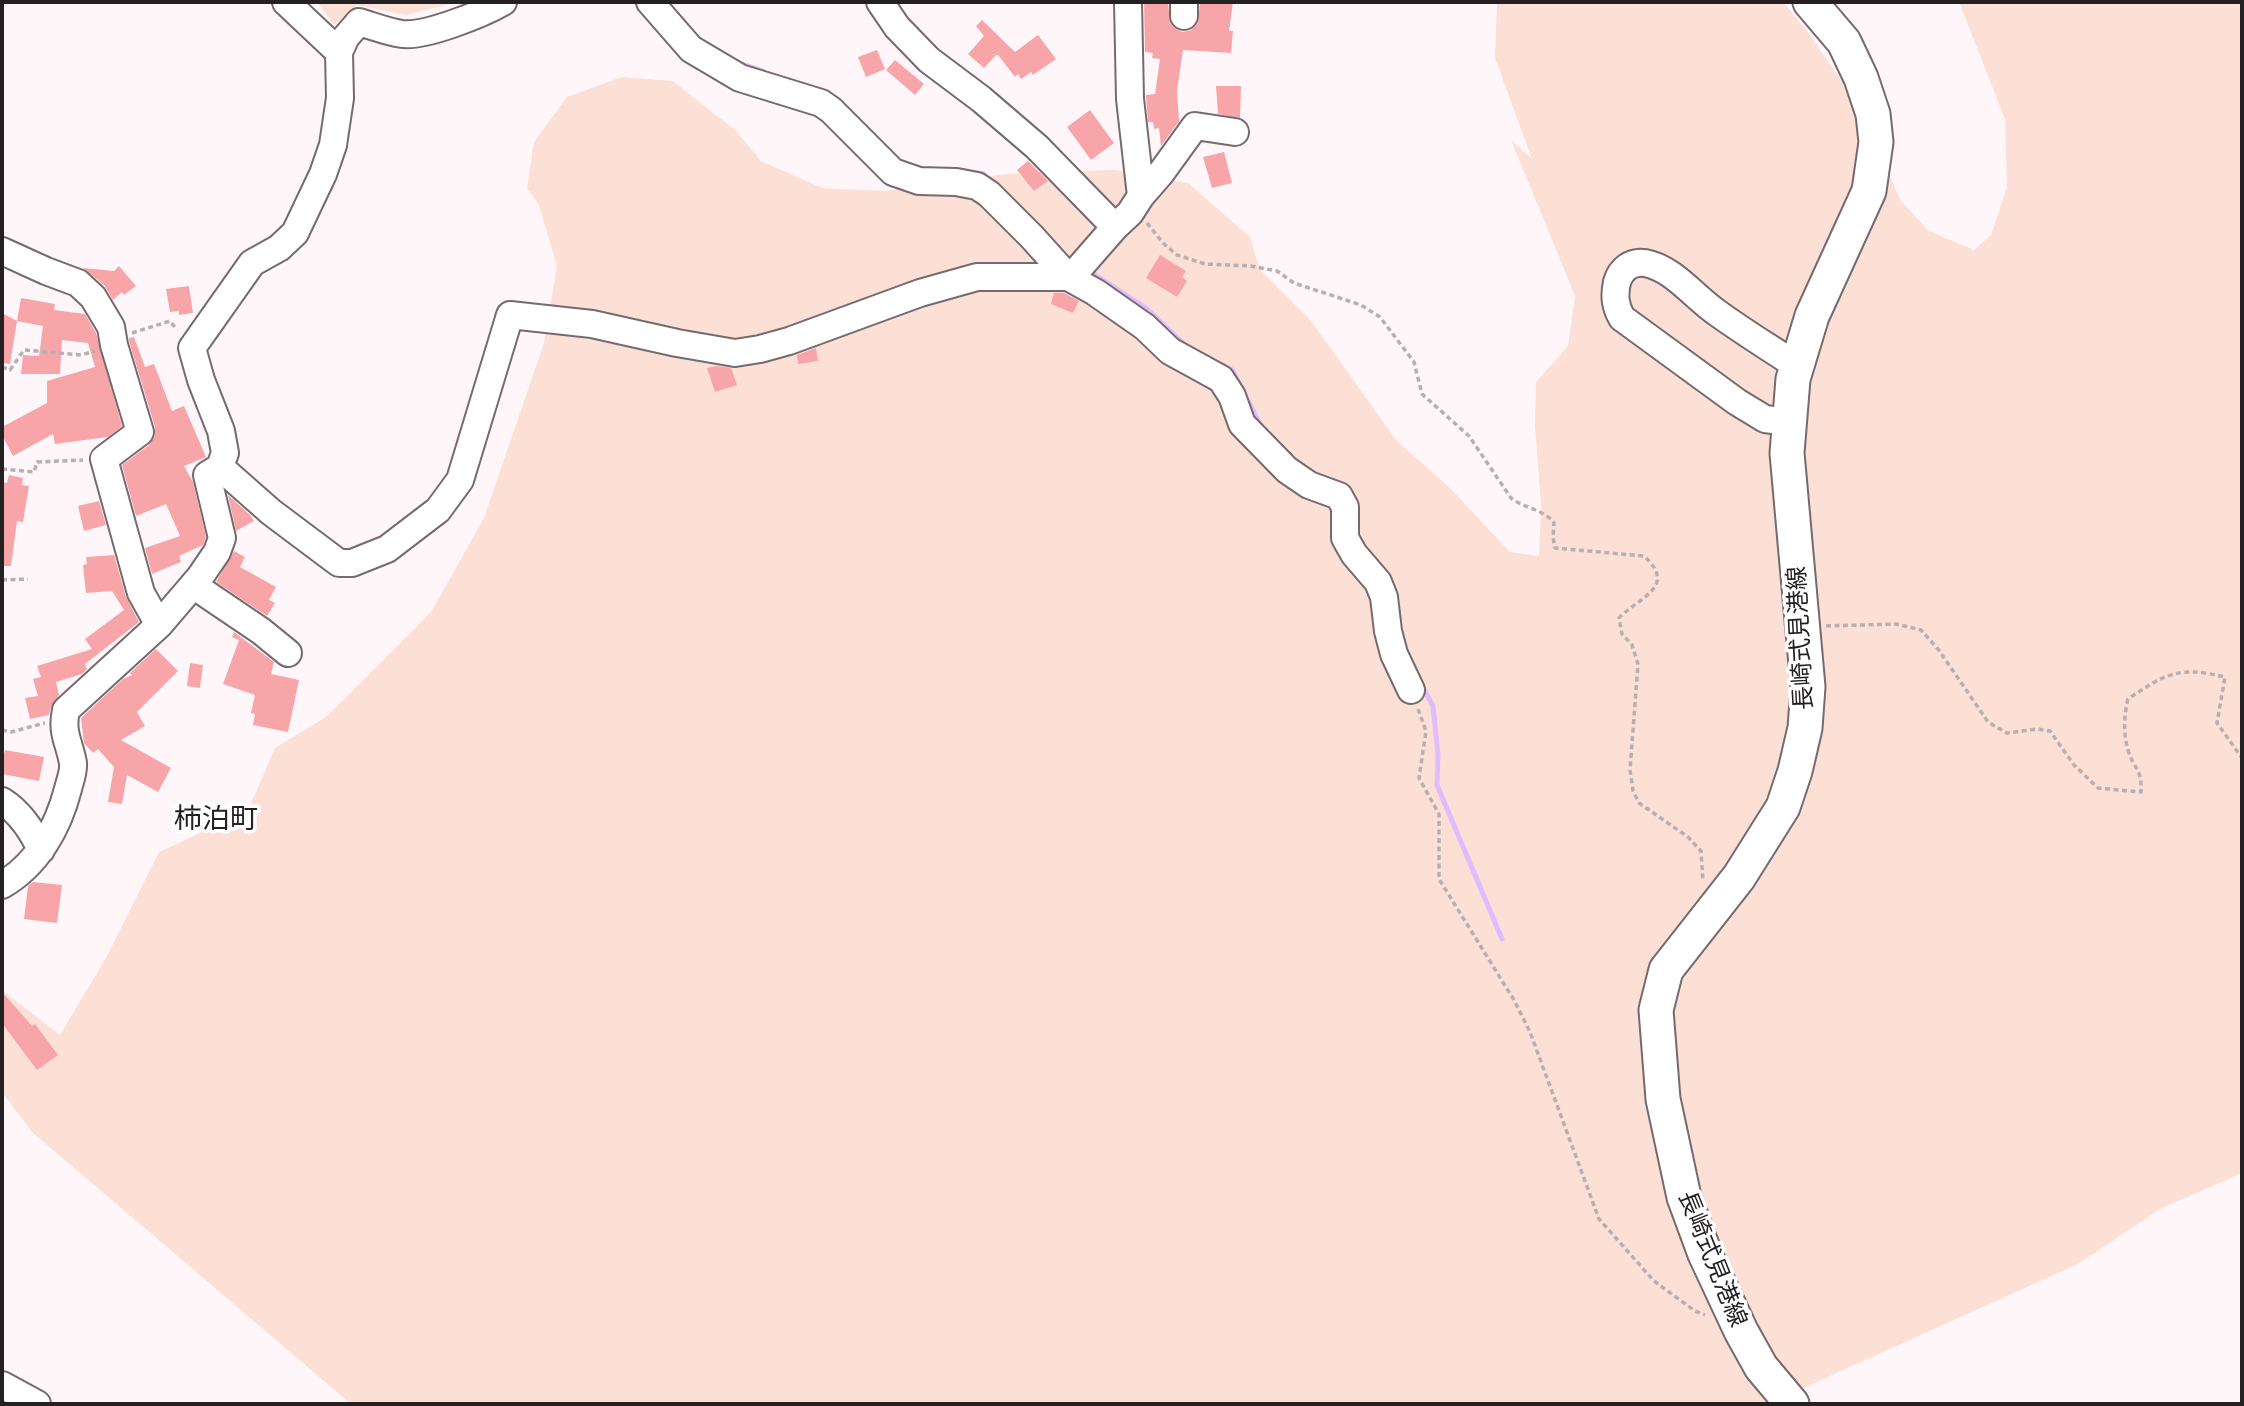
<!DOCTYPE html>
<meta charset="utf-8">
<style>
body{margin:0}
#map{position:relative;width:2244px;height:1406px;overflow:hidden;background:#fff6f9;font-family:"Work Sans",sans-serif}
canvas{display:block}
.frame{position:absolute;inset:0;border:4px solid #252122;pointer-events:none}
</style>
<div id="map">
<canvas width="2244" height="1406"></canvas>
<div class="frame"></div>
</div>
<script>
const context = document.querySelector('canvas').getContext('2d');
context.lineJoin = 'round';
function fillPath(path, color) { context.fillStyle = color; context.fill(path, 'evenodd'); }
function trace(path, color, width, dash) { context.strokeStyle = color; context.lineWidth = width; context.lineCap = dash ? 'butt' : 'round'; context.setLineDash(dash || []); context.stroke(path); }
function label(font, color, halo, rows, align = 'center') {
  context.font = font + ' "Work Sans","Noto Sans JP",sans-serif'; context.lineWidth = 7; context.setLineDash([]); context.textBaseline = 'middle'; context.strokeStyle = halo; context.fillStyle = color; for (const [text, x, y, turn = 0] of rows) {
    context.save(); context.translate(x, y); context.rotate((+turn || 0) * Math.PI / 180); context.textAlign = isNaN(turn) ? turn : align; if (halo) context.strokeText(text, 0, 0); context.fillText(text, 0, 0); context.restore();
  }
}
fillPath(new Path2D(`
 M317 2H457L406 15 357 5 334 25Z
 M1497 2H1783L1807 31 1857 103 1901 201 1929 231 1974 250 1991 235 2007 187 2005 119 1959 2H2242V1173L2160 1209 2078 1264 1768 1404H351L32 1132 2 1092V990L60 1035 106 958 159 852 248 811 275 748 326 717 431 612 484 518 544 343 557 266 539 205 527 188 534 142 567 97 622 77 673 81 736 131 761 161 822 188 886 191 947 180 1021 173 1116 170 1188 183 1250 237 1260 270 1312 322 1397 441 1449 487 1510 552 1539 556 1541 504 1535 426 1536 382 1568 346 1575 296 1511 140 1532 159 1495 58Z`), '#fcdfd5');
trace(new Path2D(`
 M739 63 763 71
 M960 170 983 174 990 180
 M1086 269 1146 308 1186 346
 M1222 365 1232 370 1261 426
 M1420 682 1433 706 1438 754 1437 785 1502 939`), '#dfbcfe', 5);
fillPath(new Path2D(`
 M1144 2H1168L1170 23 1176 29 1183 32 1191 30 1198 23 1200 2H1233L1229 31H1233L1231 53 1183 50 1177 91 1179 121 1161 146 1159 128 1154 129 1153 122H1148L1146 95 1155 94 1160 59 1152 58 1153 53 1145 52Z
 M982 20 1015 52 1038 35 1056 59 1033 75 1031 72 1021 79 1018 74 1015 77 998 55H996L984 68 968 54 984 36 976 26Z
 M877 50 885 69 866 77 858 57Z
 M895 60 924 84 915 95 886 70Z
 M1216 86H1241L1240 118 1218 114Z
 M1090 110 1114 143 1091 160 1067 127Z
 M1224 152 1232 183 1212 188 1203 157Z
 M1028 161 1048 181 1034 191 1017 170Z
 M1160 255 1186 271 1182 277 1187 281 1177 297 1146 278Z
 M119 266 136 286 124 295 122 292 113 300 104 285 83 268 114 271Z
 M189 286 193 313 179 315V311L170 312 166 289Z
 M1054 293H1064L1079 301 1073 313 1051 304Z
 M21 298 55 304 54 310 85 314 96 333 122 426 108 437 55 444 53 434 13 456 2 435V427L47 403V381L95 367 88 343 62 340 60 374H21L23 355 39 356 43 326 17 321 10 364 2 363V313L17 321Z
 M134 337 145 367 154 364 172 411 184 406 206 457 184 466 193 482 206 537 203 545 179 556 181 562 152 574 145 548 180 536 166 504 136 516 122 465 149 445 155 436V427L129 341V338Z
 M816 348 818 361 798 364 797 355Z
 M716 366 731 368 737 385 715 392 707 368Z
 M9 475 23 478 22 485 29 486 23 522 17 521 11 566H2V482L7 483Z
 M228 495 250 515 254 521 236 531Z
 M99 501 106 525 84 531 78 506Z
 M234 551 245 557 240 567 276 587 269 600 275 603 267 616 216 582Z
 M114 555 126 597 139 622 85 664 87 669 82 674 56 682 59 695 51 707 49 715 30 719 25 698 38 696 33 679 41 677 37 666 92 649 85 639 124 610 112 591 86 593 83 565 87 564 86 557Z
 M234 632 274 662 271 674 299 680 288 732 253 725 255 714 251 713 255 695 223 684 239 640 232 637Z
 M156 649 178 671 137 712 145 726 121 740 171 768 158 792 127 775 122 804 108 802 114 767 98 749 93 753 84 743 81 718 123 679 132 675 130 673Z
 M190 663 203 665 200 688 187 686Z
 M5 750 44 757 39 781 2 774V754H4Z
 M33 882 62 885 57 923 24 919 28 886Z
 M2 992 32 1026 35 1024 58 1055 37 1070 2 1023Z`), '#f7a5a8');
const minor = new Path2D(`
 M286 2 339 52
 M650 2 691 49 740 78 821 103 831 110 893 172 919 181 956 182 977 186 989 194 1032 237 1068 277 1095 292 1145 327 1170 351 1221 379 1232 396 1242 424 1287 470 1309 485 1339 496 1345 507V538L1354 554 1378 582 1384 597 1388 631 1394 654 1411 690
 M880 2 897 27 929 60 981 99 1037 147 1115 227
 M1184 16V2
 M1141 196 1161 173 1195 126 1235 132
 M2 251 46 271 78 283 93 297 111 327 114 345 140 432 104 459 141 593 159 625
 M1789 422 1765 419 1737 402 1622 318C1615 306 1614 296 1617 282 1621 269 1631 261 1645 263 1673 268 1694 297 1716 312 1742 331 1770 348 1797 366
 M220 467 271 512 339 563H352L387 549 438 510 460 480 510 315 592 324 677 343 735 353 760 349 789 341 920 293 977 277H1068L1073 275 1115 227 1130 213 1141 196 1130 99 1128 2
 M193 585 261 631 288 653
 M2 801C21 813 32 830 41 850
 M2 885C37 865 58 828 68 789 70 781 74 771 73 763 69 741 61 733 66 710L159 625 200 577 217 552 222 538 207 475 220 467 225 453 221 431 201 380 192 348 252 263 279 248 295 233 323 174 333 145 340 98 339 52 346 37 359 22C373 26 388 32 402 34 425 37 482 14 503 2
 M2 1385 37 1404`);
const major = new Path2D(`
 M1792 1404 1761 1367 1741 1331 1705 1254 1684 1197 1663 1099 1656 1010 1666 970 1739 877 1783 807 1795 771 1805 728 1808 687 1787 453 1793 379 1812 316 1869 191 1876 142 1873 114 1861 78 1844 42 1810 2`);
trace(minor, '#756b6f', 30);
trace(major, '#756b6f', 37);
trace(new Path2D(`
 M1147 223 1163 243 1177 255 1205 264 1251 266 1277 271 1294 283 1361 305 1380 317 1414 362 1422 394 1469 436 1511 498C1524 508 1545 510 1554 523L1553 537 1555 548 1644 556C1678 587 1639 597 1619 618L1622 634 1632 645 1638 664 1630 770 1633 791 1639 803 1688 837 1701 851 1703 881
 M132 333 170 321 177 330
 M2 367 10 370 24 350 81 355 95 351
 M2 469 34 472 37 462 83 460
 M2 580 28 579
 M1826 626 1896 624 1921 630 1938 649 1988 722 2007 733 2037 729 2050 731 2074 765 2098 788 2141 792C2142 768 2134 770 2128 750 2123 733 2124 715 2128 699 2167 673 2178 666 2225 677L2217 723 2242 758
 M1418 709 1426 731 1419 778 1439 814V879L1514 1000 1530 1032 1599 1219 1654 1281 1695 1311 1705 1315
 M2 730 11 732 45 723`), '#b7b0b2', 3.5, [5, 3.5]);
trace(minor, '#fff', 26);
trace(major, '#fff', 33);
label('24px', '#252122', '#fff', [
 ["長崎式見港線",1801,638,-93],
 ["長崎式見港線",1712,1259,68]
]);
label('28px', '#252122', '#fff', [
 ["柿泊町",216,820]
]);
</script>
